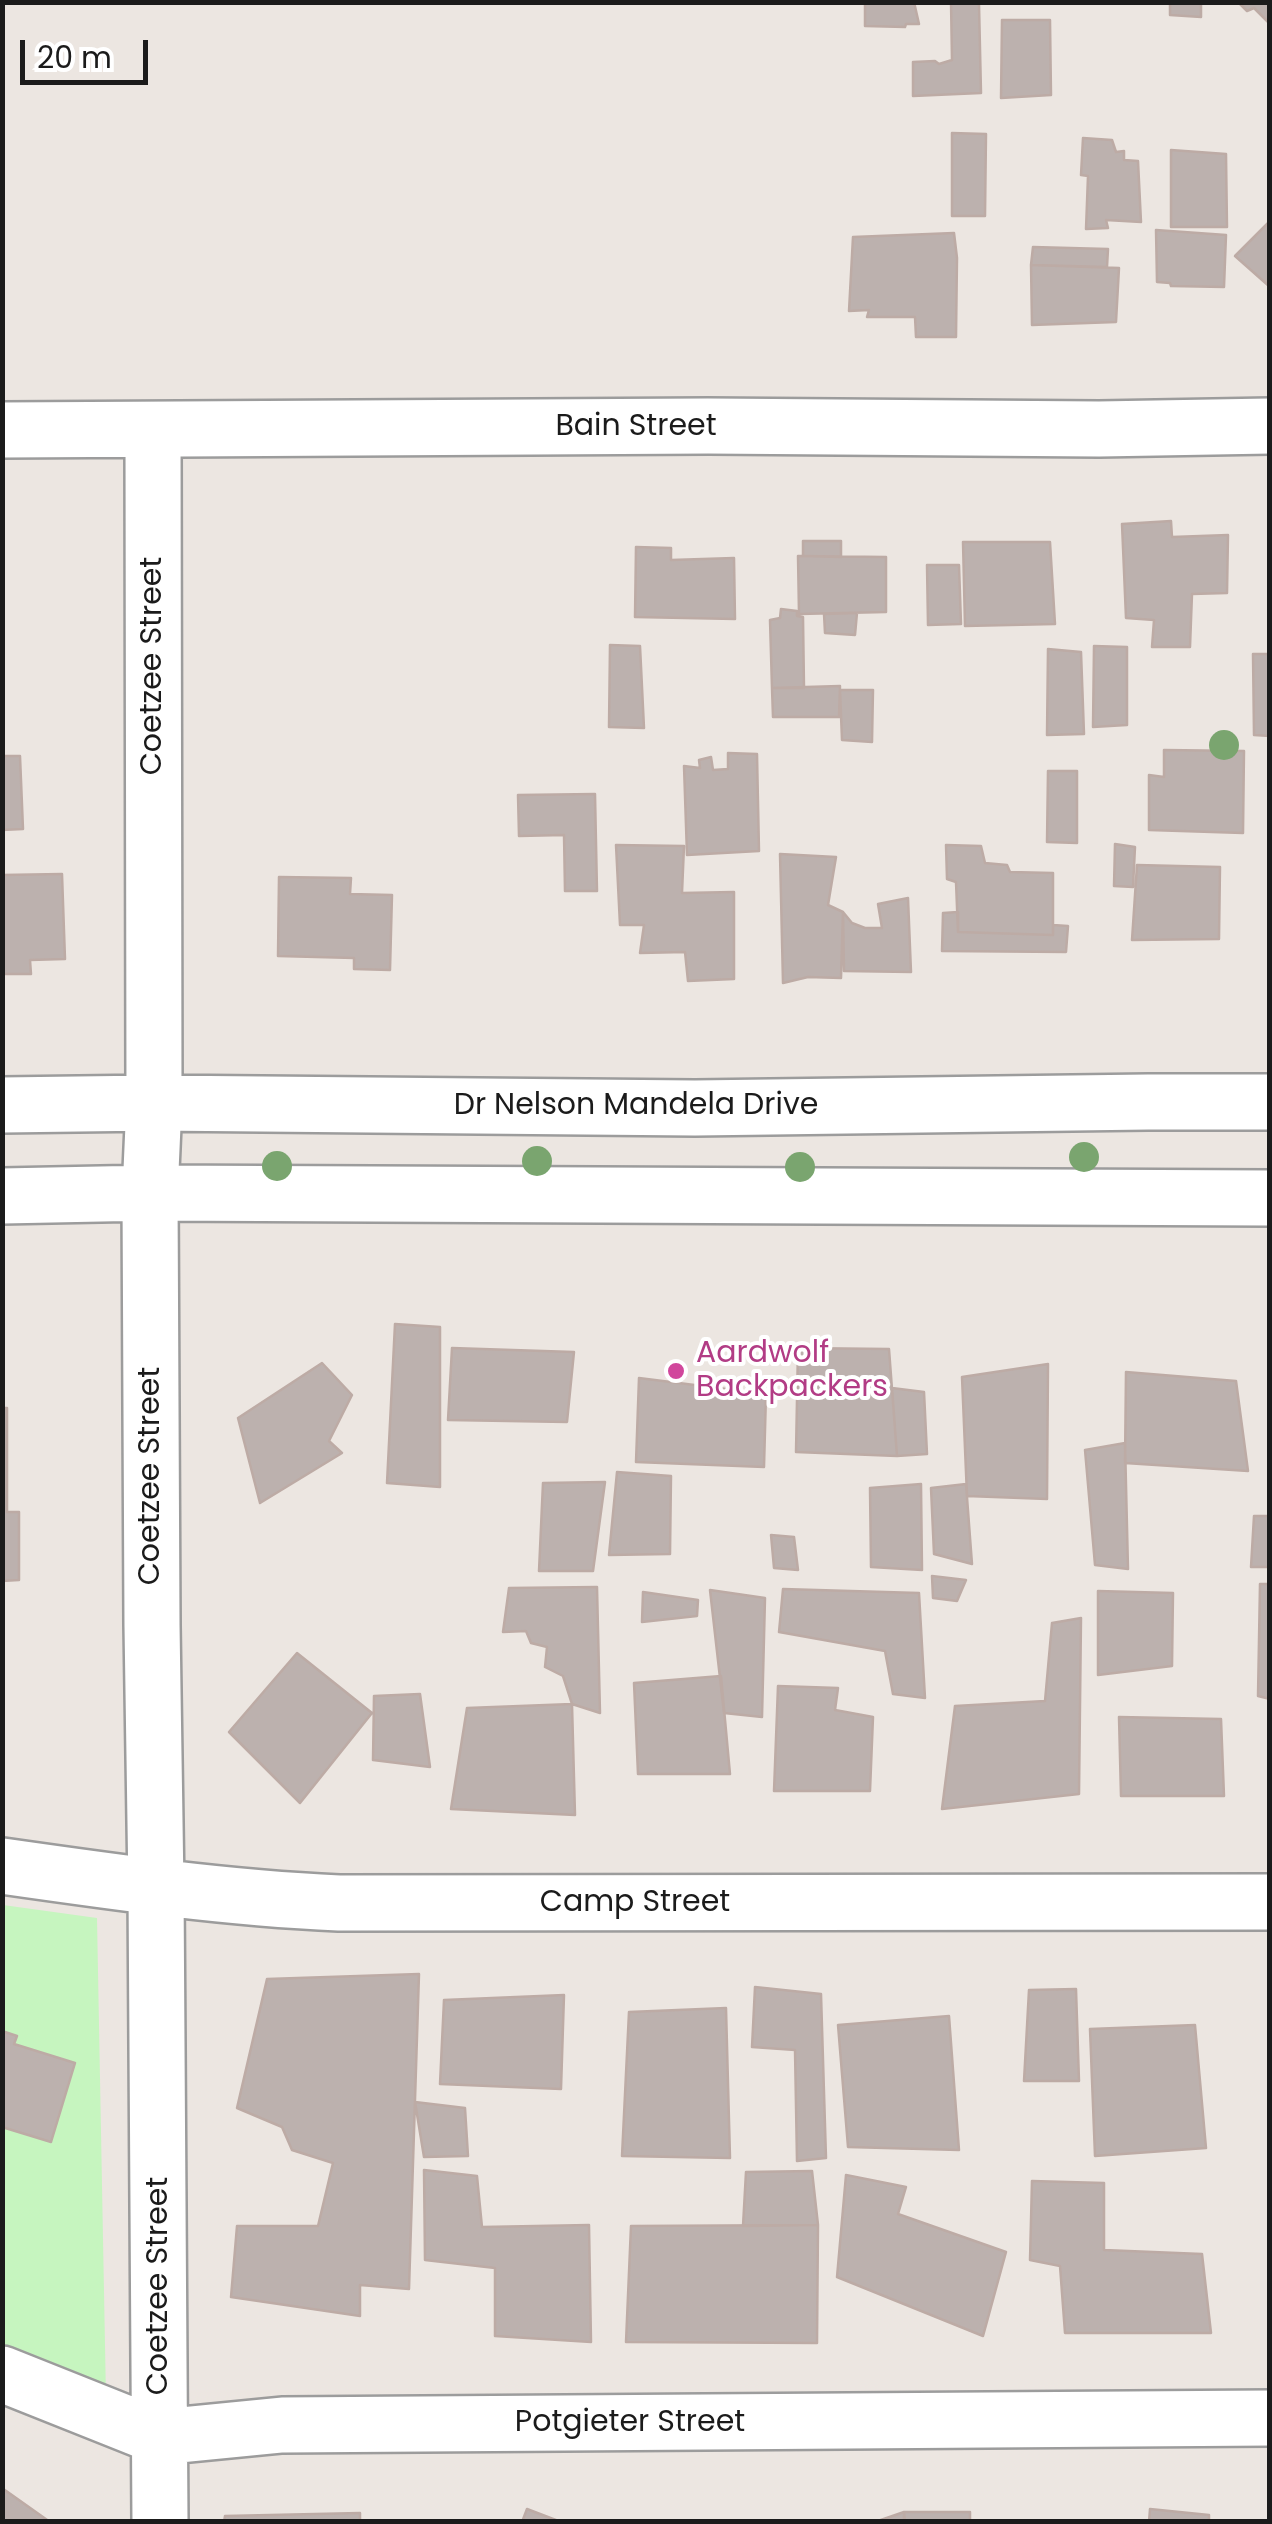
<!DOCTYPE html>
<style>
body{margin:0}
#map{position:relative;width:1272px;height:2524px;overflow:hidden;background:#ece6e1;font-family:Poppins,sans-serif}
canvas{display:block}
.frame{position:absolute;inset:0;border:5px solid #1b1b1b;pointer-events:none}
.scale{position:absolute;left:20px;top:40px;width:128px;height:45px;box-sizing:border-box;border:5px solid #1b1b1b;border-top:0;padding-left:12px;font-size:30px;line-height:35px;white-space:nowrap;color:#1b1b1b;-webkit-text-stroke:8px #fff;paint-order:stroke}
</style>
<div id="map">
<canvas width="1272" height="2524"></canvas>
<div class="frame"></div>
<div class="scale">20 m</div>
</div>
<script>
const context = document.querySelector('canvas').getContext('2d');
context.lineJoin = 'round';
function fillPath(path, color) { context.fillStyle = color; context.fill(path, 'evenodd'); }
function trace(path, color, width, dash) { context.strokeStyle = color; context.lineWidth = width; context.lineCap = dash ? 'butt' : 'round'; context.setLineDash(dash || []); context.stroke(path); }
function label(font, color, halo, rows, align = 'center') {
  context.font = font + ' Poppins,sans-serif'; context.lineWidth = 8; context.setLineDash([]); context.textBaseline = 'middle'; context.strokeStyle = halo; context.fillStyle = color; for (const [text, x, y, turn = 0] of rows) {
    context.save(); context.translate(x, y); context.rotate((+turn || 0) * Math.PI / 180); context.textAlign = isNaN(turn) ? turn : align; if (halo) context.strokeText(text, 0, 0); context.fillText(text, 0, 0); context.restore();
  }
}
fillPath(new Path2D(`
 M3 1905 97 1918 106 2398 3 2354Z`), '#c6f5bf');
const building = new Path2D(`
 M865 2H914L919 24H906L905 27 865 26Z
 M951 2 979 4 981 93 913 96V62L935 61 939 64 952 60Z
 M1170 2H1201V17L1170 15Z
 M1238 2H1270V24L1254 8 1247 11Z
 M1002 20H1050L1051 95 1001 98Z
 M952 133 986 134 985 216H952Z
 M1083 138 1112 140 1116 152 1124 151V160L1138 161 1141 222 1106 220 1108 228 1086 229 1088 176 1081 175Z
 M1171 150 1226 154 1227 227H1171Z
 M1270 221V287L1235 256Z
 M1156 230 1226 235 1224 287 1171 286 1170 283 1157 282Z
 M954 233 957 258 956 337H916L915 317H867L869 310 849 311 853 237Z
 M1033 247 1108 249 1107 267 1031 265Z
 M1031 265 1119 268 1116 322 1032 325Z
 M1171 521 1172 537 1228 535 1227 593 1192 594 1190 647H1152L1154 620 1126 618 1122 524Z
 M803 541H841V557L803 556Z
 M963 542H1050L1055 624 965 626Z
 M636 547 671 548V560L734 558 735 619 635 617Z
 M798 556 886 557V612L799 614Z
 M927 565H959L961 624 928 625Z
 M781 609 797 611V616L803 617 804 688H772L770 620 780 618Z
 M857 613 855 635 825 633 824 614Z
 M610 645 640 646 644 728 609 727Z
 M1094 646 1127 647V725L1093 727Z
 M1048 649 1081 652 1084 734 1047 735Z
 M1253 654H1270V736L1254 735Z
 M840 686 839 717H773L772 688Z
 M840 690H873L872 742 842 740Z
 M1164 750 1244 751 1243 833 1149 830V775L1164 777Z
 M728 753 757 754 759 851 687 855 684 766 700 768 699 760 711 757 713 770 728 769Z
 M2 756H20L23 829 2 830Z
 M1048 771H1077V843L1047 842Z
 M595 794 597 891H565L564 835 519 836 518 795Z
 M1115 844 1135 847 1133 887 1114 886Z
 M616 845 684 846 682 893 734 892V979L688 981 685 952 640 953 644 925H620Z
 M946 845 981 846 985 863 1007 865 1010 872 1053 873V935L958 932 956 882 947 879Z
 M780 854 836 857 828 905 843 912 841 978 808 977 783 983Z
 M1137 865 1220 867 1219 939 1132 940Z
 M62 874 65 959 30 960 31 974H2V875Z
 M279 877 351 878 350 894 392 895 390 970 354 969V958L278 956Z
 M908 898 911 972 844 971 843 912 852 923 865 928H882L878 904Z
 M958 912V932L1053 935V925L1068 926 1066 952 942 951 943 913Z
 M395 1324 440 1327V1487L387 1483Z
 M452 1348 574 1352 567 1422 448 1420Z
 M798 1348 889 1349 897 1456 796 1452Z
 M322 1363 352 1395 329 1441 342 1453 260 1503 238 1418Z
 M1048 1364 1047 1499 967 1496 962 1377Z
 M1126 1372 1236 1381 1248 1471 1125 1463Z
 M639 1378 766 1394 764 1467 636 1462Z
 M892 1388 924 1392 927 1454 897 1456Z
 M2 1408H7V1512H19V1580L2 1581Z
 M1125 1443 1128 1569 1095 1565 1085 1450Z
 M617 1472 671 1476 670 1554 609 1555Z
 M605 1482 593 1571H539L543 1483Z
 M921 1484 922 1570 871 1567 870 1488Z
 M966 1484 972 1564 934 1554 931 1488Z
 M1254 1516H1270V1567H1251Z
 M771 1535 794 1537 798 1570 774 1568Z
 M932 1576 966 1580 957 1601 933 1598Z
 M1260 1584H1270V1699L1258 1696Z
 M597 1587 600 1713 572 1704 563 1676 545 1667 547 1647 531 1643 526 1631 503 1632 509 1588Z
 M783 1589 919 1593 925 1698 893 1694 885 1651 779 1632Z
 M710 1590 765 1598 762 1717 724 1713Z
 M1098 1591 1173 1593 1172 1666 1098 1675Z
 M643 1592 698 1600 697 1616 642 1622Z
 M1081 1618 1079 1794 942 1809 955 1706 1045 1701 1052 1623Z
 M297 1653 372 1713 300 1803 229 1732Z
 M721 1676 730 1774H638L634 1683Z
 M778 1686 838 1688 835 1710 873 1717 870 1791H774Z
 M420 1694 430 1767 373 1760 374 1696Z
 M572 1704 575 1815 451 1809 467 1708Z
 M1119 1717 1221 1719 1224 1796H1121Z
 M419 1974 409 2289 360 2285V2316L231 2297 237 2226H318L333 2163 292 2150 282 2127 237 2108 267 1979Z
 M755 1987 821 1994 826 2158 797 2161 795 2050 752 2047Z
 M1076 1989 1079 2081H1024L1029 1990Z
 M564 1995 561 2089 440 2084 444 2000Z
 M726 2008 730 2158 622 2156 629 2012Z
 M949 2016 959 2150 848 2147 838 2025Z
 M1195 2025 1206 2148 1095 2156 1090 2029Z
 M2 2031 17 2036 14 2044 75 2063 51 2142 2 2127Z
 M415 2102 465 2108 468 2156 424 2157Z
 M424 2170 477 2176 482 2227 589 2225 591 2342 495 2336V2268L425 2260Z
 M812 2171 818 2225 743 2226 746 2172Z
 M846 2175 906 2187 898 2214 1006 2252 983 2336 837 2277Z
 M1032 2181 1104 2183V2250L1202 2254 1211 2333H1065L1060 2266 1030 2260Z
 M818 2225 817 2343 626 2342 631 2226Z
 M2 2488 50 2522H2Z
 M527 2509 561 2522H522Z
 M1150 2509 1209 2515V2522H1149Z
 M904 2512H970V2522H905Z
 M904 2512V2522H875Z
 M360 2513V2522H224L225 2516Z`);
fillPath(building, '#bcb1ae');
trace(building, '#bdaba5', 2.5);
const minor = new Path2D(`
 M2 430 708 426 1099 429 1270 426
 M153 431 154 1103 150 1193 152 1625 156 1888 160 2522
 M2 1105 154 1103 695 1108 1148 1102H1270
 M2 1196 150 1193 1270 1198
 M2 1866C114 1882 226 1898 339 1903L1270 1902
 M2 2374 160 2437 282 2425 1270 2418`);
trace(minor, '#9c9c9c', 60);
trace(minor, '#fff', 55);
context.fillStyle = '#7aa56f';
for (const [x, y] of [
 [1224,745],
 [1084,1157],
 [537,1161],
 [277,1166],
 [800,1167]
]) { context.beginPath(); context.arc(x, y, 15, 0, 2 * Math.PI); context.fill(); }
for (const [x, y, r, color] of [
 [676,1371,10,"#d1479c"]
]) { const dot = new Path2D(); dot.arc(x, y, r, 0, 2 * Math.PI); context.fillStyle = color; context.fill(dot); trace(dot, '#fff', 4); }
label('30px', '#1b1b1b', '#fff', [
 ["Bain Street",636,427],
 ["Coetzee Street",153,666,-90],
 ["Dr Nelson Mandela Drive",636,1106],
 ["Coetzee Street",151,1476,-90],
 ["Camp Street",635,1903],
 ["Coetzee Street",159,2286,-90],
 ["Potgieter Street",630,2423]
]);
label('30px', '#b23c85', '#fff', [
 ["Aardwolf",696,1354],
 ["Backpackers",696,1388]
], 'left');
</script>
